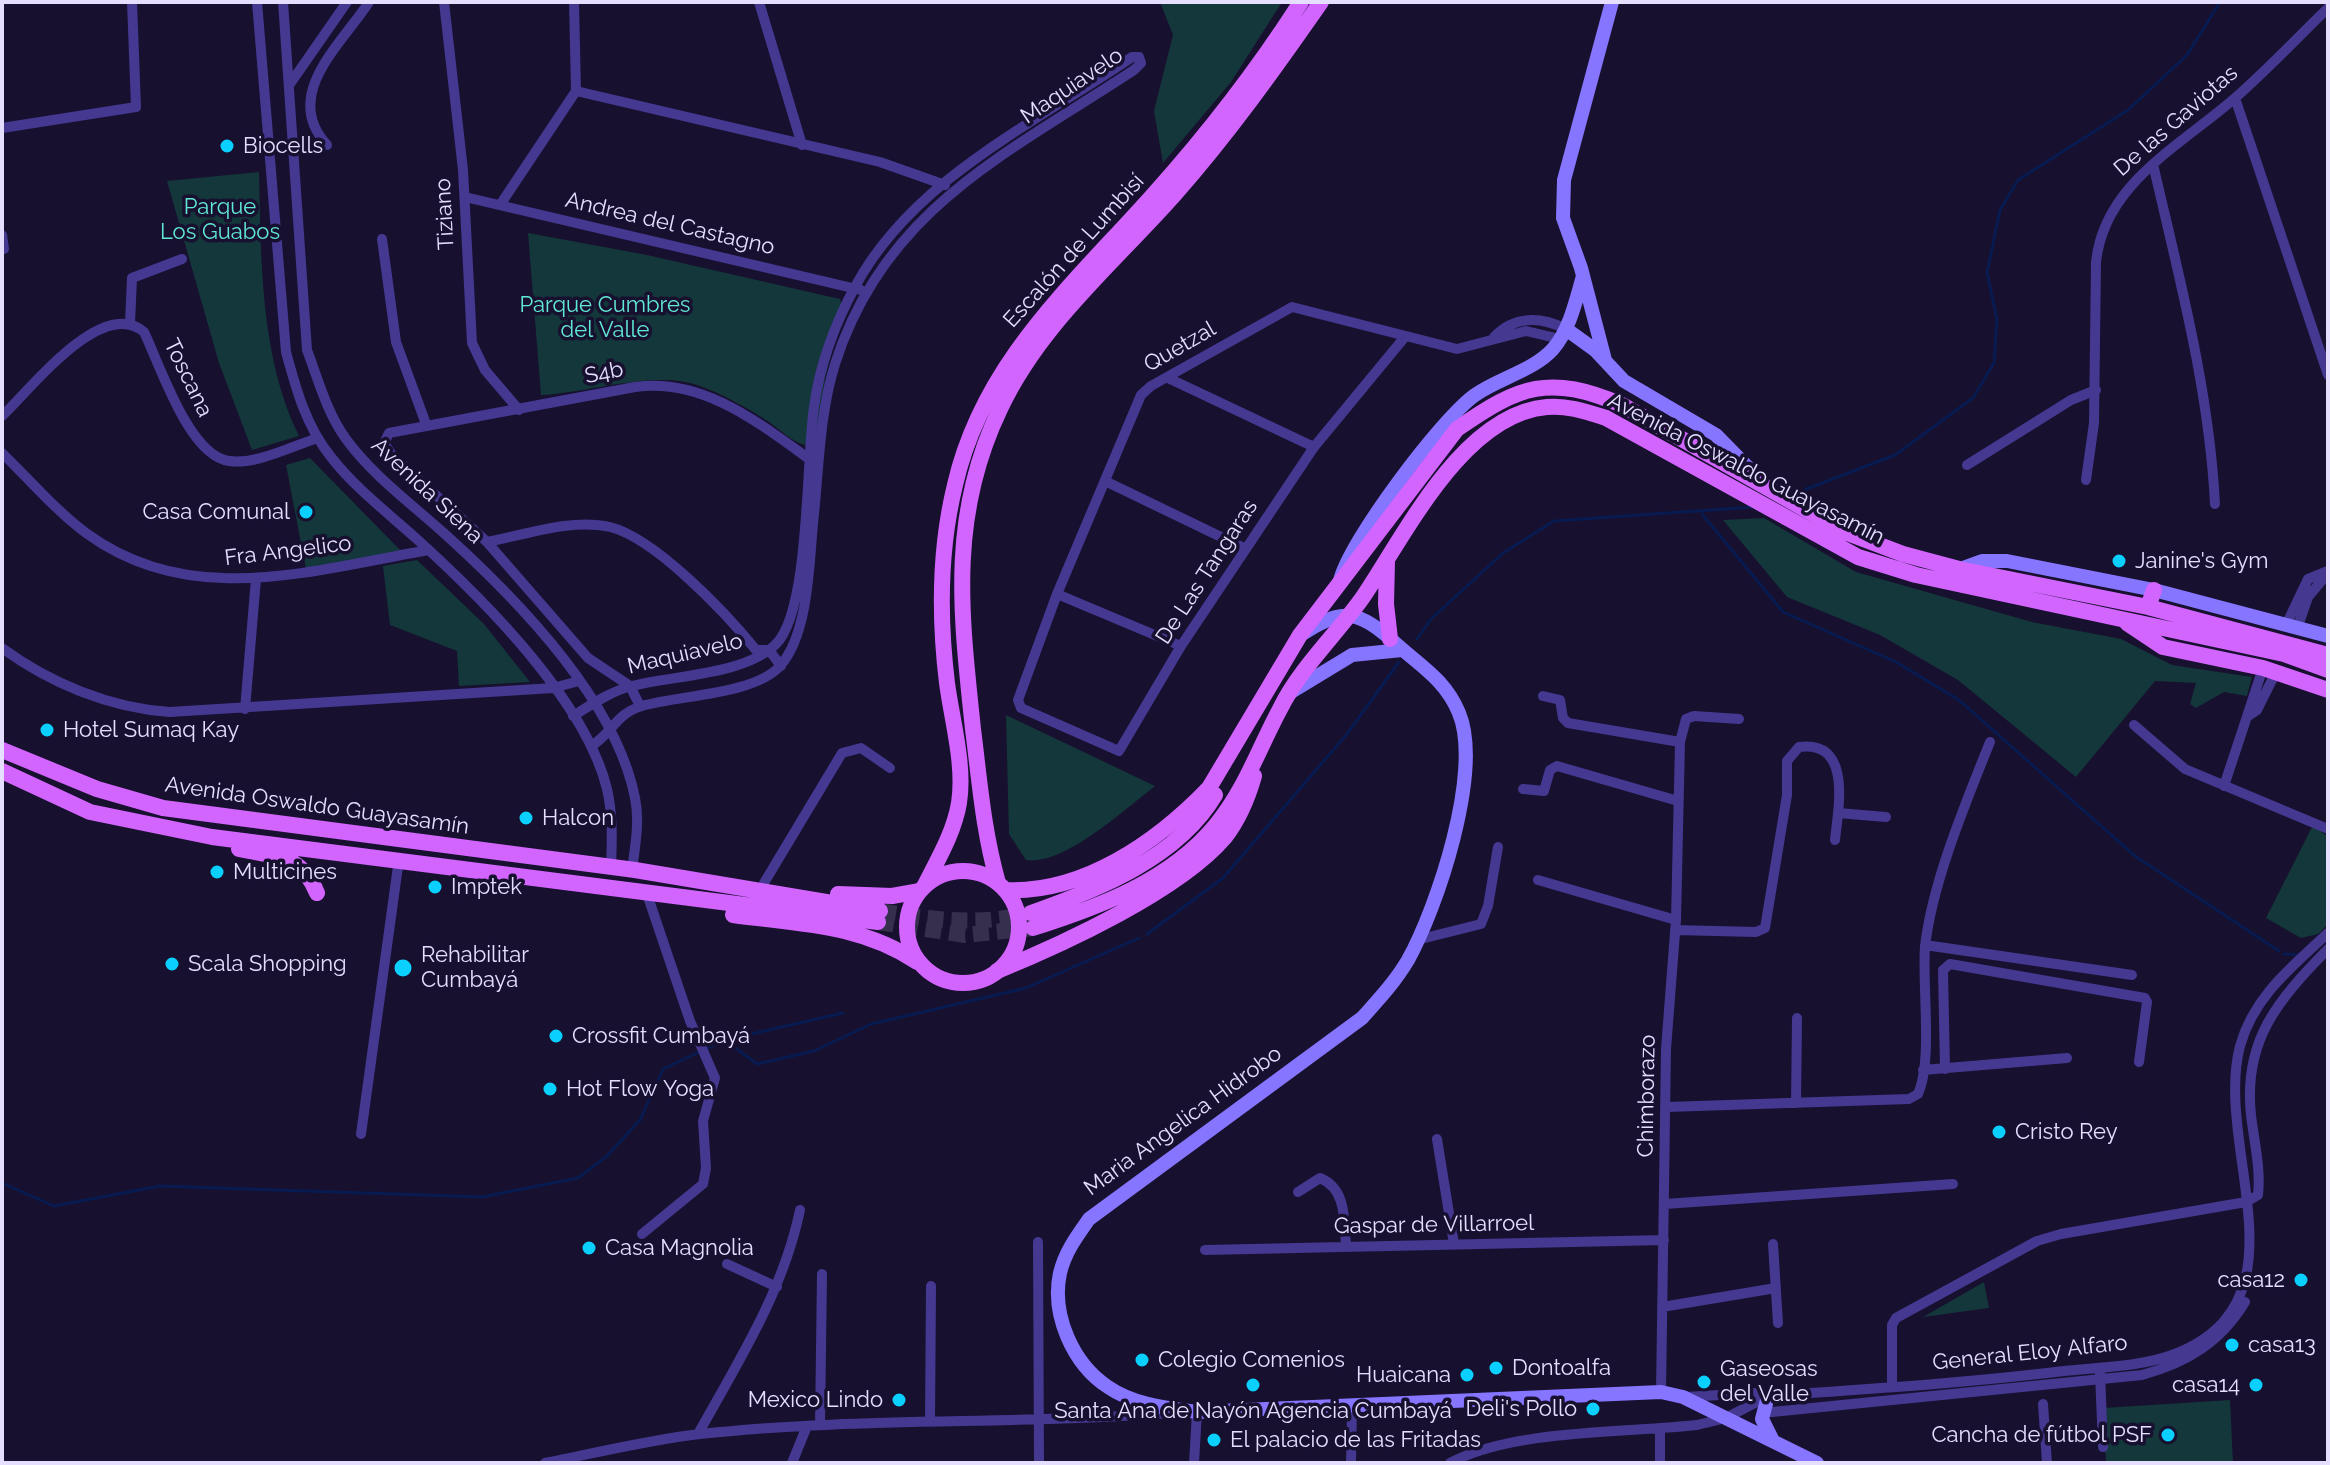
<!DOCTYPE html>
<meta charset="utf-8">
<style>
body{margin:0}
#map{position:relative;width:2330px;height:1465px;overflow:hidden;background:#18102f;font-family:Raleway,sans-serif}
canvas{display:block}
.frame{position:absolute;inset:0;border:4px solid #e5deff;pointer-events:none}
</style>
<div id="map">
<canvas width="2330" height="1465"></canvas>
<div class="frame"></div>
</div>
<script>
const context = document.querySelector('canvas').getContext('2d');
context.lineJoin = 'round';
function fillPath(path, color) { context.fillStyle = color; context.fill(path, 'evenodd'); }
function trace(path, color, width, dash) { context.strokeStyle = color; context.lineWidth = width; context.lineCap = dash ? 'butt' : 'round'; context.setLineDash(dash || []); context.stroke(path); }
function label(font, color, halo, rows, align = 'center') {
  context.font = font + ' Raleway,sans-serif'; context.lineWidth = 7; context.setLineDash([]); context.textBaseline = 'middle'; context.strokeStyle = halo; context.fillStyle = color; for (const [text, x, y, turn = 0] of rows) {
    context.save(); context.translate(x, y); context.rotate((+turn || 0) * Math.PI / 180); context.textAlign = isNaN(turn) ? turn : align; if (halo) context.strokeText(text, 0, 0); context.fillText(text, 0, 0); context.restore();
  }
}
fillPath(new Path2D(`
 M1160 2H1282L1231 82 1163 163 1154 111 1173 35Z
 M259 172C261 259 260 357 299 436L252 450 219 363 167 181Z
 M528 233 647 255 840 299 843 308 825 378 819 437 808 446C791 442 780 429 766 420 746 407 722 394 700 386 657 369 588 393 541 395Z
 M310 458 401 551 306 569 286 465Z
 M1764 518 1856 572 2032 622 2121 639 2172 665 2252 677 2247 696 2224 692 2196 708 2190 704 2196 683 2155 681 2076 777 1958 680 1880 635 1787 597 1723 520Z
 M417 560 484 624 530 682 459 686 457 651 390 625 383 566Z
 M1006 715 1155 786C1125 809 1064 866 1026 860L1009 834Z
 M2313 825 2328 837V924L2318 934 2301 938 2266 918Z
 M1984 1282 1989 1308 1923 1317Z
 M2230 1400 2233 1463H2106L2103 1408Z`), '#13373a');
trace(new Path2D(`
 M1791 495 1895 455 1973 398 1994 363 1997 319 1987 273 2000 210 2018 180 2128 110 2187 55 2220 2
 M1702 514 1783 612 1896 662 1959 700 2135 856 2279 951
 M1417 639 1431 619 1503 553 1554 521 1754 507
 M1147 934 1223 878 1347 734 1399 662
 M2284 954 2301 955
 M725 1040 757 1064 814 1051 871 1024 1026 988 1139 938
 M2 1183 54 1206 160 1186 482 1197 578 1178 607 1156 640 1120 663 1069 725 1040 843 1013`), '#071b51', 3);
trace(new Path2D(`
 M880 911C933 920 980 926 1031 913
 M878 922 965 935 1033 928`), '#372f4e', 16, [16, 8]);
trace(new Path2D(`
 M257 2 286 352C296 389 306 426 331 457 355 488 389 514 419 541 484 600 586 702 607 789 613 815 612 841 611 868
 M283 2 307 350C318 379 327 413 346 439 373 476 412 504 446 535 518 600 616 700 635 798 640 822 635 846 632 870
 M444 2 463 170 472 343 485 370 519 410
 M759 2 802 145
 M290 84 347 2
 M576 91 880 162 945 185
 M2235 98 2328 375
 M2 128 136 107 132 2
 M327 145C281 95 341 45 369 2
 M2153 164C2179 277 2209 388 2215 504
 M465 197 861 290
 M500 205 576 91 574 2
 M2 235 4 249
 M382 239 396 342 426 424
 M130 323 132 278 182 259
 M1494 337C1514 316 1540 316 1566 329
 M1404 338 1314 447 1181 646 1119 751 1021 708 1018 700 1057 594 1141 395 1151 386 1292 307 1457 349 1526 331 1560 339
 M1168 378 1314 447
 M2 416C31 389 102 296 144 332 160 365 189 456 229 461 256 465 292 446 318 438
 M2 453C29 479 56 511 86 533 191 610 312 570 429 550
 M1967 465 2071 400 2096 390
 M2086 480 2094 423 2096 262C2104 184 2180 146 2235 98 2267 70 2297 38 2328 8
 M1105 481 1246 549
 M487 542C525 535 571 518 610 527 655 538 726 613 756 650H769L781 666
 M1057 594 1181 646
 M2287 623 2308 579 2328 571
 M2298 626 2308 597 2328 573
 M2 648C50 683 109 708 170 712L553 688 579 681
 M1543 696 1560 700 1563 718 1568 723 1680 742 1676 920 1666 1049 1661 1392
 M640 706 630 686 588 658 487 542 392 455 384 443 389 433 635 387C703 377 760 424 812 461
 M245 709 256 579
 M573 716C591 705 611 691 632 686 674 675 745 675 776 644 810 610 806 460 814 407 819 367 835 323 855 287 912 180 1035 123 1132 57H1139L1141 63 1134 70C1008 153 884 209 835 364 820 412 819 464 814 514 809 557 810 633 780 666 754 695 679 695 642 706 615 714 612 734 591 746
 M2248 716 2257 710 2276 672
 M2134 725 2185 769 2328 829
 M1680 742 1686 719 1694 716 1739 719
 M2224 786 2263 668
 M1523 789 1544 791 1550 770 1557 766 1678 801
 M1838 813 1886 817
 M1538 880 1676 920
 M764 883 842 753 861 748 890 768
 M1675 930 1756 932 1765 928 1787 795V761L1799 747C1853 740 1838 809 1835 840
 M1417 940 1481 924 1488 906 1498 847
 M1925 945 2132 975
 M1945 1069 1943 970 1950 964 2145 998 2147 1002 2139 1062
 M1923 1070 2067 1058
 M1796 1103 1797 1018
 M1667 1107 1909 1099 1918 1094C1933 1060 1922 986 1925 947 1932 883 1966 802 1990 742
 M361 1134 399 859
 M1437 1139 1454 1244
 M1298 1192 1320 1178C1347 1189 1344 1221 1346 1246
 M1665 1204 1953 1184
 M642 1234 703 1184 706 1168 703 1121 715 1078 690 1021 648 897
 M1038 1242 1039 1463
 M1773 1244 1778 1323
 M1205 1250 1664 1240
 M727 1264 777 1287
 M1662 1307 1776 1288
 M2100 1373 2103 1447
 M1892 1387V1325L1896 1318 2037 1241 2061 1234 2246 1202 2258 1195C2261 1169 2254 1141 2251 1115 2243 1040 2278 1000 2328 949
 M1685 1397 1754 1393 1768 1396C1867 1389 1966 1383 2064 1371 2099 1367 2139 1367 2172 1355 2313 1302 2213 1150 2240 1046 2254 996 2292 967 2328 933
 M2043 1404 2047 1463
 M1762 1413 2142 1375C2187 1363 2221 1342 2245 1302
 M930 1422 931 1286
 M820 1425 822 1274
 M1660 1428V1463
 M698 1434C738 1362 783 1292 800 1210
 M545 1463C596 1453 648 1440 700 1434 856 1417 1014 1425 1171 1413
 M792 1463 807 1426
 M1194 1463 1197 1412
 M1351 1463 1352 1406
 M1450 1463C1513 1429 1625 1433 1697 1425L1726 1418 1768 1396`), '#443891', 10);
trace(new Path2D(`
 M1566 329 1595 350 1624 381 1716 435 1763 483
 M1605 360 1581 268 1563 218 1564 180 1612 2
 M1960 569 1982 561H2007L2154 590 2328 636
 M1340 581C1348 543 1442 418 1475 395 1499 378 1533 371 1553 349 1570 329 1576 300 1583 276
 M1304 633C1343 607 1359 611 1394 642 1420 666 1445 679 1459 713 1483 771 1437 908 1408 960 1395 982 1379 999 1362 1018L1089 1219C1077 1236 1065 1252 1060 1273 1051 1315 1073 1364 1108 1387 1134 1405 1167 1408 1197 1412L1661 1392 1683 1397 1817 1463
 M1291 692 1352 655 1402 650
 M1768 1396 1762 1419 1772 1439`), '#8575ff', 14);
trace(new Path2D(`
 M1387 561 1386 604 1390 639
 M2148 607 2154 590
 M2127 623 2163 647 2263 668 2328 690
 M2 750 97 789 163 808 635 870 880 911
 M2 771 90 812 212 837 878 922
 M239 849C276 857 301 854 317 893
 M907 927a56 56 0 1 1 112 0a56 56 0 1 1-112 0Z
 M998 883C983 829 980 784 973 729 961 615 948 517 1000 409 1040 324 1113 264 1175 194 1228 134 1275 68 1321 2
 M924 887C937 861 954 833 959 803 965 765 952 721 947 683 939 617 939 550 955 485 983 362 1074 284 1154 194 1207 135 1258 69 1301 2
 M1005 890C1083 894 1157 842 1209 788L1300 635 1457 429C1520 385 1549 374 1622 405L1845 532 1903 554 1959 569 2148 607 2328 655
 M838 894 892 896 920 891
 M1031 913C1097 890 1178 858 1215 795
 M733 915C798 924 861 924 917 962
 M1033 928C1099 907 1170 881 1216 825 1245 790 1259 748 1280 709 1300 668 1337 634 1363 597 1405 535 1463 414 1547 407 1567 405 1587 412 1606 418L1858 557 1916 575 2284 654 2328 670
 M997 971C1063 944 1179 891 1225 837 1239 819 1248 797 1254 776`), '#d365ff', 16);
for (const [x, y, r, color] of [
 [227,146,8,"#0ad0ff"],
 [306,512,8,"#0ad0ff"],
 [2119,561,8,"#0ad0ff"],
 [47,730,8,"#0ad0ff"],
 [526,818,8,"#0ad0ff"],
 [217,872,8,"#0ad0ff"],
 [435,887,8,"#0ad0ff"],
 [172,964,8,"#0ad0ff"],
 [403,968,10,"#0ad0ff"],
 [556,1036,8,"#0ad0ff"],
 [550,1089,8,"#0ad0ff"],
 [1999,1132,8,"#0ad0ff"],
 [589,1248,8,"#0ad0ff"],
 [2301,1280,8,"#0ad0ff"],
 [2232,1345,8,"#0ad0ff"],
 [1142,1360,8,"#0ad0ff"],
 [1496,1368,8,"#0ad0ff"],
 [1467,1375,8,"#0ad0ff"],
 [1704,1382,8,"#0ad0ff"],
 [1253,1385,8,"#0ad0ff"],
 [2256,1385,8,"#0ad0ff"],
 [899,1400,8,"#0ad0ff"],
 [1593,1409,8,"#0ad0ff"],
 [2168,1435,8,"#0ad0ff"],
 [1214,1440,8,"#0ad0ff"]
]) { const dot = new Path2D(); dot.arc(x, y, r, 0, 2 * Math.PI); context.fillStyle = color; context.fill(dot); trace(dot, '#18102f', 3); }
label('22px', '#e5deff', '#18102f', [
 ["Maquiavelo",1072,86,-34],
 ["De las Gaviotas",2176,121,-41],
 ["Tiziano",445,214,-93],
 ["Andrea del Castagno",670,224,13],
 ["Escalón de Lumbisí",1074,251,-48],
 ["Quetzal",1180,347,-30],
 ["S4b",604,373,-11],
 ["Toscana",188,378,64],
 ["Avenida Oswaldo Guayasamín",1746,469,27],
 ["Avenida Siena",427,491,43],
 ["Fra Angelico",288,551,-7],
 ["De Las Tangaras",1207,572,-57],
 ["Maquiavelo",685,654,-13],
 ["Avenida Oswaldo Guayasamín",317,806,8],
 ["Chimborazo",1647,1096,-89],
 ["Maria Angelica Hidrobo",1183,1121,-36],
 ["Gaspar de Villarroel",1434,1225,-1],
 ["General Eloy Alfaro",2030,1353,-6]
]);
label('22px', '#e5deff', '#18102f', [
 ["Biocells",243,146],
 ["Casa Comunal",290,512,"right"],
 ["Janine's Gym",2135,561],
 ["Hotel Sumaq Kay",63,730],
 ["Halcon",542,818],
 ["Multicines",233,872],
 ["Imptek",451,887],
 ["Rehabilitar",421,955],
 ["Cumbayá",421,980],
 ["Scala Shopping",188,964],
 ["Crossfit Cumbayá",572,1036],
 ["Hot Flow Yoga",566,1089],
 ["Cristo Rey",2015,1132],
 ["Casa Magnolia",605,1248],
 ["casa12",2285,1280,"right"],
 ["casa13",2248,1345],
 ["Colegio Comenios",1158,1360],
 ["Dontoalfa",1512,1368],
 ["Gaseosas",1720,1369],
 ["del Valle",1720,1394],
 ["Huaicana",1451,1375,"right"],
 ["casa14",2240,1385,"right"],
 ["Mexico Lindo",883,1400,"right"],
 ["Deli's Pollo",1577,1409,"right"],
 ["Santa Ana de Nayón Agencia Cumbayá",1253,1411,"center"],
 ["Cancha de fútbol PSF",2152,1435,"right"],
 ["El palacio de las Fritadas",1230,1440]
], 'left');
label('22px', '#60e9d3', '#18102f', [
 ["Parque",220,207],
 ["Los Guabos",220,232],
 ["Parque Cumbres",605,305],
 ["del Valle",605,330]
]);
</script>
